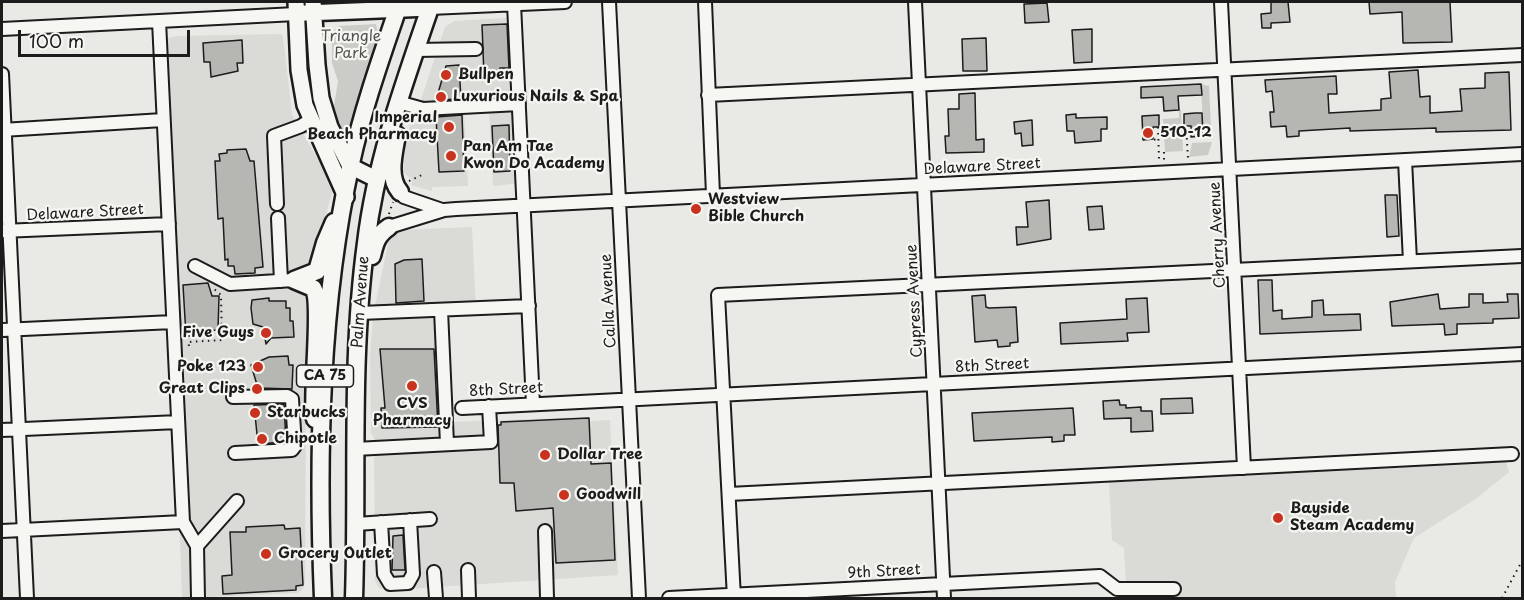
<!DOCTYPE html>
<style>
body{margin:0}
#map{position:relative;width:1524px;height:600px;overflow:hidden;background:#e9e9e5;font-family:"Playpen Sans",sans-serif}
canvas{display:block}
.frame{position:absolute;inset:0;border:3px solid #1c1c1c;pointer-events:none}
.scale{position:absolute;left:18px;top:30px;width:172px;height:27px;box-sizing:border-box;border:3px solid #1c1c1c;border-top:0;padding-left:8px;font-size:18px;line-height:21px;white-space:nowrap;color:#1c1c1c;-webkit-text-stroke:4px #f6f6f2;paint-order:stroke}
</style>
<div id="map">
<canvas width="1524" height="600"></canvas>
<div class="frame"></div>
<div class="scale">100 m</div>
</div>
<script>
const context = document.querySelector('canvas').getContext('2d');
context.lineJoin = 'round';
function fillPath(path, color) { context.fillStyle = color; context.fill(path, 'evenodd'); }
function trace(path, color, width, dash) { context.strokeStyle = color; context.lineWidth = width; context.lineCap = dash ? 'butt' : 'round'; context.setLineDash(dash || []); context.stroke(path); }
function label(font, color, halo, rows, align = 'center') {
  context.font = font + ' "Playpen Sans",sans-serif'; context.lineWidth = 4.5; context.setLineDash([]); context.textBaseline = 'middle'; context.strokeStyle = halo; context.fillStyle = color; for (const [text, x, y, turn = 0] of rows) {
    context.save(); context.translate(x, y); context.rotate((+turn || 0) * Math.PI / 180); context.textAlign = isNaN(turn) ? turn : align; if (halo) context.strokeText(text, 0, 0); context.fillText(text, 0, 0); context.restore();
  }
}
fillPath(new Path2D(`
 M505 18 521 19 529 182 493 186 489 112H464L468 186 432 187V191L411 185 413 181 403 172 406 141 413 112H417L445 27 454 21Z
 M281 34 283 37 292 114 330 181 332 193 315 253 306 376 305 582 303 589 298 593 182 598 164 39 177 36Z
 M472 227 476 311 445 312 450 422 589 417 590 421 610 420 618 575 391 590 379 588 375 581 374 438 371 433 370 356 373 315 389 240 400 230Z
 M1506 462 1509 472 1477 498 1414 538 1395 582 1396 598H1156L1155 581 1126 582 1124 548 1112 540 1109 482Z`), '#dadad6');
fillPath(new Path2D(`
 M376 24 378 33 349 130 342 133 334 106 338 81 332 63V45L327 37 339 26Z
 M1201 84 1209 86 1211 127H1203Z
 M1179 110H1181L1183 151 1165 152 1163 119 1179 118Z
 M1212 142 1208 155 1189 157 1192 143Z`), '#cbcbc7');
const building = new Path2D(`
 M1271 2H1288L1290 22 1271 23V28H1262L1261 14 1271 13Z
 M1369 2H1450L1452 42 1403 43 1402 12 1370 14Z
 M1047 3 1049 22 1025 23 1024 4Z
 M507 24 509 68H500V75L484 76 482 25Z
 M1092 29V62L1074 63 1072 30Z
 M986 38 987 71H963L962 39Z
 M242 40 243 63H237L238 71 211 77 210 62H204L203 43Z
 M459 65 461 99 436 100 446 66Z
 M1418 70 1420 97 1430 96V113L1462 111 1460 89 1485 88V73L1509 72 1511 130 1436 132V128L1350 131V128L1299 131V136L1287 137 1286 126 1271 127 1270 112H1274L1272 91 1266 92 1265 80 1336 76 1337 94H1328L1329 113 1381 110V99L1391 98 1389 72Z
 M1201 84 1202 95 1178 96 1179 110 1164 111 1163 97 1141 98V87Z
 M975 93 976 140 984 139V152L946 153 945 136H949L948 109H959V94Z
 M1195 113H1202L1203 136 1191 137V126H1184V114Z
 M1076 114V118L1107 117V129H1101V141L1075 143 1074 131H1067L1066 115Z
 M462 115 464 171 439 172 436 117Z
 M1159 115V127H1153V139L1143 140 1142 116Z
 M1032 120 1033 145 1022 146 1021 133 1015 134 1014 122Z
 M509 125 510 171 494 172 492 126Z
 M246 149 250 161H254L263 267 255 268V273L235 274 234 266H228V259L225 260 223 218 218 219 215 161H220L219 154 227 153V150Z
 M1385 195H1397L1399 236 1387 237Z
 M1049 200 1051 239 1017 245 1016 227H1028L1026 202Z
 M1102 206 1104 229 1089 230 1087 207Z
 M422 259 424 301 396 303 395 264 404 260Z
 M1258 280H1272L1273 311 1282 310V319L1312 317V301L1323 300 1324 315 1360 314 1361 330 1260 334Z
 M208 283 212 296H219L218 330 197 331V336H186L183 285Z
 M1438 294 1440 309 1469 307V294H1483V303L1508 302 1507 294H1518L1519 318 1493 319V323L1457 324V334L1445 335 1444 324 1392 326 1390 302Z
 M985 295 986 307 989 308 1016 307 1018 342 1010 343V346L998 347 997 340 975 342 972 296Z
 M269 298V301H286V308H290V321H293L294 337 271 338 266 344 263 327 253 324 251 308 252 300Z
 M1147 298 1149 332 1127 333 1128 341 1061 344 1060 323 1127 319 1126 299Z
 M380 349H434L438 427 382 428 381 408H385Z
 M288 356 289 365H293L292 389 258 388 251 365 269 357Z
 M1192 398 1193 413 1161 414V399Z
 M1119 400 1120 405H1126V408L1141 407V411H1152L1153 431 1131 432V418L1104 419 1103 401Z
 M284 404 286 442 258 444 254 405Z
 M1073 408 1075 435H1064V441L1052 442V437L974 441 972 413Z
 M589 418 591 464 611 463 615 560 556 563 553 508 516 511 514 483H500L498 425H501V422Z
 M284 525 285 529 300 528 303 585 296 586V590L223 594 222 576 232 575 230 532H246V527Z
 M403 535 405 570H392L393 536Z`);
fillPath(building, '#b6b6b3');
trace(building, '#1c1c1c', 1.5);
const minor = new Path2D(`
 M609 2 639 598
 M705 2 713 195
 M915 2 944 598
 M1221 2 1244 468
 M514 4 533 404
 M430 8 565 2
 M159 21 183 522 197 546 198 598
 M2 29 296 14
 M415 50 476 49
 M2 74 27 598
 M708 95 1522 55
 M398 102 423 109 519 104
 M2 130 163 120
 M1405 160 1410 261
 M400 192 404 197 442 210
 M277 204 274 136 301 126 310 120
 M278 218 281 281
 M389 227 444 210 456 209 1522 154
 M2 231 169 224
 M195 266 230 284 294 280
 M441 310 447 444
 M360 313 529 306
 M2 330 173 322
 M233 397 287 396 292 399 295 446 292 450 235 453
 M462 408 1522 354
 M2 430 178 422
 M355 449 491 442 489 406
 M729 494 1512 454
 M381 522 384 574 390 584 408 583 413 574 410 520
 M356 524 430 519
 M2 531 183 522
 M545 531 547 598
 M197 546 237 501
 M468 570 469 598
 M434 572 436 598
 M669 598 1100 576 1117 589H1174
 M734 598 718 295 1522 256`);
const major = new Path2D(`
 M296 2 299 70 305 105 346 197
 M313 2 317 65 321 98 330 127 350 166 376 179
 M305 13 430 8`);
const highway = new Path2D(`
 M397 135C394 153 387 177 400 192
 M372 256C375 243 377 235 389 227
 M294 280 313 288C323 301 311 392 315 419
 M294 280 317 271 325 243 334 222
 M323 598C317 454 320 304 351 163 363 108 382 55 400 2
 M354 598C358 480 350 361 366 243 376 159 405 81 432 2`);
trace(minor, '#1c1c1c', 16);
trace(major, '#1c1c1c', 20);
trace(highway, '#1c1c1c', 21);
trace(new Path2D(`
 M1186 126 1188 158
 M1158 127 1159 160
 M1197 137H1214
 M1148 139 1158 140
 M1164 152V160
 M409 181 424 174
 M389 214 393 202
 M189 346 188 342 222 340 221 295 213 288
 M1502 598 1522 561`), '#1c1c1c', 2, [1.5, 4.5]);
trace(minor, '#f6f6f2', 12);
trace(major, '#f6f6f2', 15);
trace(highway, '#f6f6f2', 16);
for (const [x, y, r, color] of [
 [446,75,6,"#c8321e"],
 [441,97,6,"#c8321e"],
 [449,127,6,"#c8321e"],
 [1148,133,6,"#c8321e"],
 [451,156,6,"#c8321e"],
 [696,209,6,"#c8321e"],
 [266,333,6,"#c8321e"],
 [258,367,6,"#c8321e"],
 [412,386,6,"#c8321e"],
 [257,389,6,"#c8321e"],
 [255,413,6,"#c8321e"],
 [262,439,6,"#c8321e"],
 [545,455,6,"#c8321e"],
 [564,495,6,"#c8321e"],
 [1278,518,6,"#c8321e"],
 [266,554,6,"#c8321e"]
]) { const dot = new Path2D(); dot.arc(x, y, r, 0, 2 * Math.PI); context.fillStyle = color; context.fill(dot); trace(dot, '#f6f6f2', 2); }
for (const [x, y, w] of [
 [325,376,57]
]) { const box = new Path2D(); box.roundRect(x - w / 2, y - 11, w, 22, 4.5); context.fillStyle = '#f6f6f2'; context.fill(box); trace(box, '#1c1c1c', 1.5); }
label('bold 14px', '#1c1c1c', null, [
 ["CA 75",325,376]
]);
label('15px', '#51514f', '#f6f6f2', [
 ["Triangle",351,37],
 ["Park",351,54]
]);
label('bold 15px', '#1c1c1c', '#f6f6f2', [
 ["Bullpen",458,75],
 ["Luxurious Nails & Spa",453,97],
 ["Imperial",437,118,"right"],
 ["Beach Pharmacy",437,135,"right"],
 ["510-12",1160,133],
 ["Pan Am Tae",463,147],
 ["Kwon Do Academy",463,164],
 ["Westview",708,200],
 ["Bible Church",708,217],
 ["Five Guys",254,333,"right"],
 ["Poke 123",246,367,"right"],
 ["Great Clips",245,389,"right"],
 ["CVS",412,404,"center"],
 ["Pharmacy",412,421,"center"],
 ["Starbucks",267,413],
 ["Chipotle",274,439],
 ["Dollar Tree",557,455],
 ["Goodwill",576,495],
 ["Bayside",1290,509],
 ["Steam Academy",1290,526],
 ["Grocery Outlet",278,554]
], 'left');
label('15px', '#1c1c1c', '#f6f6f2', [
 ["Delaware Street",982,167,-3],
 ["Delaware Street",85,213,-3],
 ["Cherry Avenue",1218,235,-93],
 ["Calla Avenue",609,301,-93],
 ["Cypress Avenue",915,301,-93],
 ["Palm Avenue",361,302,-86],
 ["8th Street",992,366,-3],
 ["8th Street",506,390,-3],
 ["9th Street",884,572,-3]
]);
</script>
